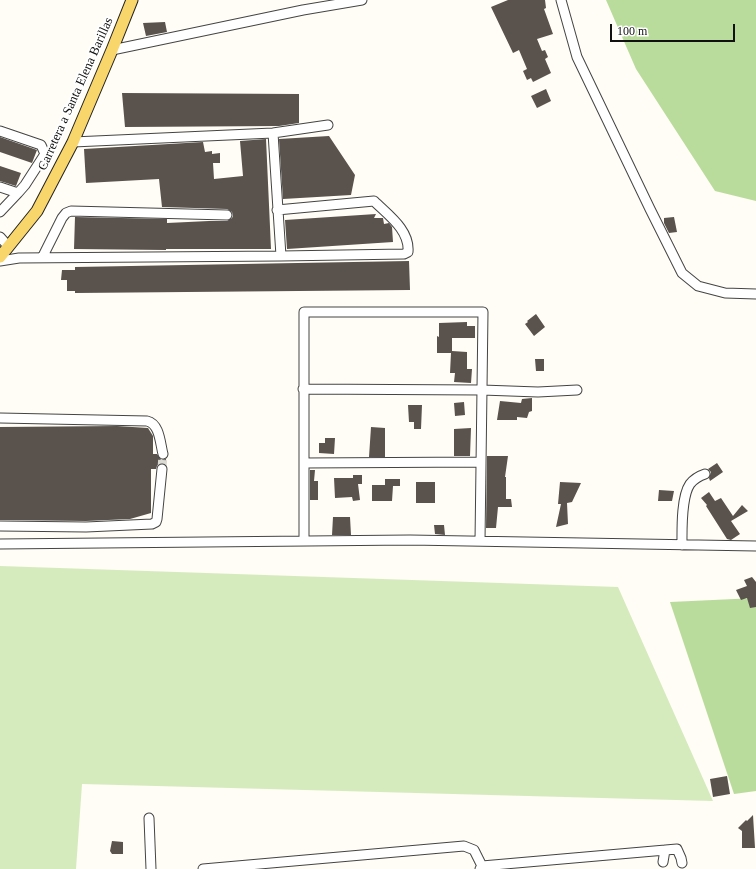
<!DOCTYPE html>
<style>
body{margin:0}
#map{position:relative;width:756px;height:869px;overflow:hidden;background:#fffdf5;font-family:Georgia,serif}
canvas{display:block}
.scale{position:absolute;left:610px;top:24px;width:125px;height:18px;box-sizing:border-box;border:2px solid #111;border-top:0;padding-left:5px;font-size:12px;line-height:14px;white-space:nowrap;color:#111;-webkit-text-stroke:3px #fff;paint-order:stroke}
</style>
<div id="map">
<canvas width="756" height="869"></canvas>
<div class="scale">100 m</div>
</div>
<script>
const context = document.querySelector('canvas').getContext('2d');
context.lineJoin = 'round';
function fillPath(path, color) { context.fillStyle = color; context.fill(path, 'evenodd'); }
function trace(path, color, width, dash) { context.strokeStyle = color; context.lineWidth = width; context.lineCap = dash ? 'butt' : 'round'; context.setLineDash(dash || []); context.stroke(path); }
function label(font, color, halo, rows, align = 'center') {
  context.font = font + ' Georgia,serif'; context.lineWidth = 4; context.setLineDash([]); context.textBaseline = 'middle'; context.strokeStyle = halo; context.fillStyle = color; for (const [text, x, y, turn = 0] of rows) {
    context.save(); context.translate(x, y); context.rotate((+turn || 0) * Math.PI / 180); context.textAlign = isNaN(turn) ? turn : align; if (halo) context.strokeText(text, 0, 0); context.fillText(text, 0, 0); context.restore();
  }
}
fillPath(new Path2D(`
 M0 566 618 587 713 801 82 784 76 869H0Z`), '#d5ebbd');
fillPath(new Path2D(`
 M606 0H756V201L715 191 636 69Z
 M756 598V791L734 794 670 602Z`), '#b9dc9c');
fillPath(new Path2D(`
 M508 0H545L546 8 544 9 553 34 537 39 542 51 545 50 548 57 545 59 551 73 533 82 531 78 527 80 523 71 527 69 519 50 513 53 491 7Z
 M165 22 167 32 146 36 143 23Z
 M546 89 551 101 537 108 531 96Z
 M122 93 299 94V123L279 126 125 127Z
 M329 136 355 175 351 195 283 199 279 139Z
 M0 137 37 150 32 163 0 152Z
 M266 139 271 249H166V250L74 249 75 217 167 219V223L209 221H227L232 218 233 216 232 212 227 209 162 207 159 179 86 183 84 149 203 142 205 152 212 151V154L220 153V163H213L214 179 243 176 240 141Z
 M0 166 21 173 16 186 0 181Z
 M376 214 374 218H383L384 224 389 223 392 227 393 242 287 249 285 220Z
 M674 217 677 232 669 233 664 223V218Z
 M409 261 410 290 75 293V291H67V280H61L62 270H75V267Z
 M536 314 545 327 534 336 525 324 528 322 527 321Z
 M467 322V326H475V338H452V351L467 352V369H472L471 383 454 382 455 373H450L451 353H437V336L439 337V323Z
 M535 359H544V371H536Z
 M532 398V411L529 412 527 418 517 417V420H497L500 401 521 403 522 399Z
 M464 402 465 415 455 416 454 403Z
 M408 405H422L421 429H414V422H409Z
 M117 426 148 428 153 436V454H157L161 460 166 459V465L163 463H160L157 466 156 469H151V513L130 519 86 521 0 520V427Z
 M371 427 385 428V457H369Z
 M471 428 470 456H454V429Z
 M325 438H335L334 454 319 453V443H325Z
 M487 456H508L505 477H506V499H511L512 507H498L496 528H486Z
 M717 463 723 472 710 481 709 478 711 472 708 469Z
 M310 470H315L314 481H318V500H310Z
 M353 475H362V484H358L360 500 353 501 352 497 335 498 334 478H353Z
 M385 479H400V486H393L392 501H372V485H385Z
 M416 482H435V503H416Z
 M560 482 581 483 572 502 567 503 568 524 556 527 561 504H558Z
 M659 490 674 491 672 501H658Z
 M709 492 715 501 721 498 733 516 742 505 748 511 731 521 740 534 731 540 727 539 706 506 707 505 701 498Z
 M333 517H350L351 535H332Z
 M434 525H444L445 535 435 534Z
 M752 577 756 582V607L750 608 747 598 741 600 736 590 747 586 744 580Z
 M727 776 730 794 713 797 710 779Z
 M753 815 755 848H742V831L738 828 746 820 747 821Z
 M112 841 123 842V854H112L110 851Z`), '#5a524d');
trace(new Path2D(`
 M162 469 163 454`), '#dbdad3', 9, [9, 4.5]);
const minor = new Path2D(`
 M561 0 577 57 650 209 682 273 698 286 725 293 756 294
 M112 50 303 10 362 0
 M0 131 41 145 45 154 25 185 18 193
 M273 133 281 256
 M73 142 273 133 328 125
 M0 187 18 193 0 212
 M0 237 8 246
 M42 258 62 218 66 213 71 211 227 215
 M0 261 19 258 281 256 404 254 408 252C410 230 388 215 374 201L277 210
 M303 389 482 390 538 392 577 390
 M0 418 147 421C160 424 160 443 163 454
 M304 463 481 462
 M0 526 86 527 152 524 156 522 157 519 162 469
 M304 541V312H483L480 541
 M0 544 410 540 756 546
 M682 545C682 530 681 497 690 484 694 479 699 476 705 474
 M149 818 151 869
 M663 862 665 850
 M203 869 464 846 474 850 482 866 485 869
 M480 869 482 866 677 849 681 858 682 863`);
const major = new Path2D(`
 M0 257 37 211 73 142 112 50 132 0`);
trace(minor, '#444', 11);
trace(major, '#222', 13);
trace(minor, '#fff', 9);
trace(major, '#f9d66b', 11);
label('13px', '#111', '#fff', [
 ["Carretera a Santa Elena Barillas",76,94,-66]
]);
</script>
